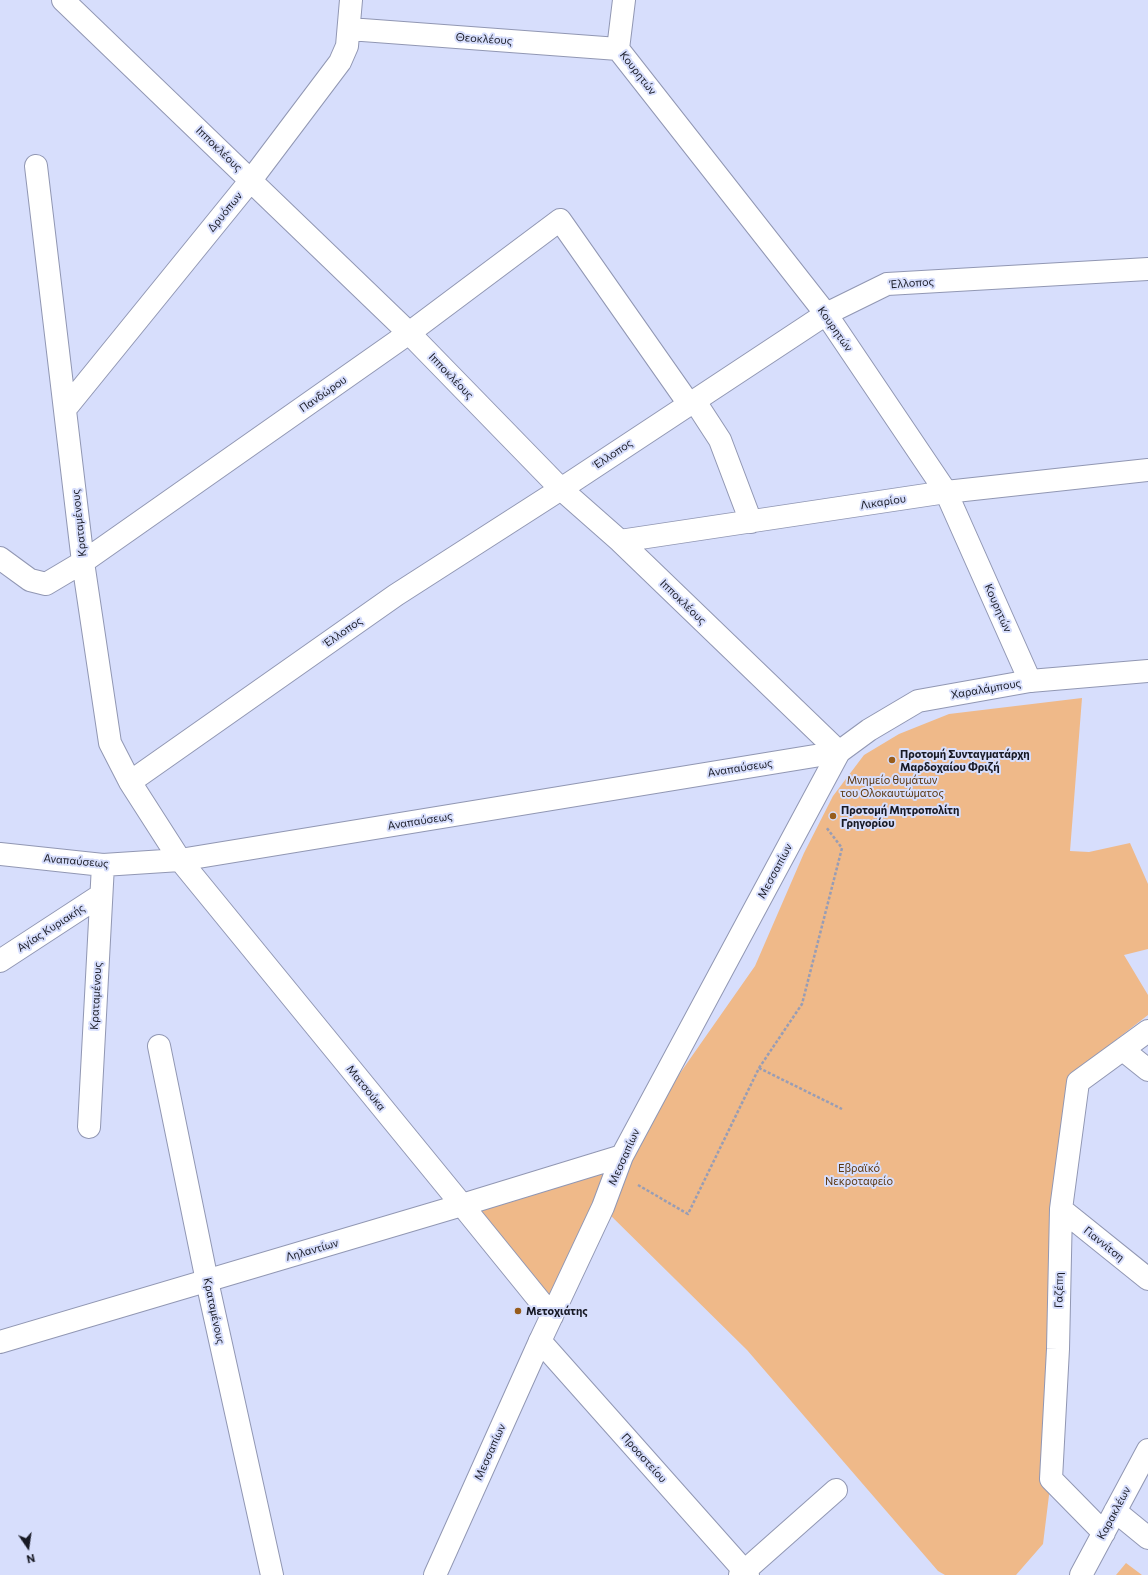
<!DOCTYPE html>
<meta charset="utf-8">
<style>
body{margin:0}
#map{position:relative;width:1148px;height:1575px;overflow:hidden;background:#d7defc;font-family:Commissioner,sans-serif}
canvas{display:block}
.north{position:absolute;left:8px;top:1527px;width:40px;height:40px;-webkit-text-stroke:3px #d7defc;paint-order:stroke;rotate:167deg;font-size:11px;font-weight:700;line-height:16px;text-align:center;color:#181a25}
.north::after{content:'';display:block;margin:auto;width:14px;height:18px;background:#181a25;clip-path:polygon(50% 0,100% 100%,50% 72%,0 100%)}
</style>
<div id="map">
<canvas width="1148" height="1575"></canvas>
<div class="north">N</div>
</div>
<script>
const context = document.querySelector('canvas').getContext('2d');
context.lineJoin = 'round';
function fillPath(path, color) { context.fillStyle = color; context.fill(path, 'evenodd'); }
function trace(path, color, width, dash) { context.strokeStyle = color; context.lineWidth = width; context.lineCap = dash ? 'butt' : 'round'; context.setLineDash(dash || []); context.stroke(path); }
function label(font, color, halo, rows, align = 'center') {
  context.font = font + ' Commissioner,sans-serif'; context.lineWidth = 4; context.setLineDash([]); context.textBaseline = 'middle'; context.strokeStyle = halo; context.fillStyle = color; for (const [text, x, y, turn = 0] of rows) {
    context.save(); context.translate(x, y); context.rotate((+turn || 0) * Math.PI / 180); context.textAlign = isNaN(turn) ? turn : align; if (halo) context.strokeText(text, 0, 0); context.fillText(text, 0, 0); context.restore();
  }
}
fillPath(new Path2D(`
 M1082 698 1070 851 1089 852 1130 843 1148 884V949L1124 955 1148 995V1015L1077 1070 1051 1479 1043 1544 1016 1575H945L938 1571 747 1350 603 1208 552 1316 462 1205 622 1156 755 966 804 853 833 796 864 755 899 734 949 714Z
 M1126 1563 1142 1575H1116Z`), '#efb989');
const street = new Path2D(`
 M63 0 409 333 561 489 620 541 839 752
 M624 0 618 49 826 314 946 492 1030 681
 M349 29 618 49
 M36 166 83 562 110 743 130 782 180 860 462 1205
 M694 400 720 440 751 522
 M66 408 251 180 340 62 347 46 351 0
 M620 541 946 492 1148 470
 M0 558 30 580 46 584 83 562 409 333 560 220 689 404
 M130 782 396 595 561 489 826 314 887 284 1148 269
 M0 854 103 865 180 860 839 752
 M0 961 101 895
 M159 1046 207 1281 272 1575
 M1123 1050 1148 1070
 M89 1127 103 865
 M1061 1209 1148 1279
 M1115 1511 1148 1538
 M1104 1533 1051 1479 1058 1349 1061 1209 1078 1082 1148 1031
 M435 1575 540 1341
 M740 1575 836 1490
 M1081 1575 1148 1450`);
const secondary = new Path2D(`
 M462 1205 552 1316
 M0 1342 462 1205 622 1156
 M748 1575 540 1341 603 1207 622 1156 839 752 869 730 918 701 1030 681 1148 671`);
trace(street, '#9197b3', 24);
trace(secondary, '#9197b3', 24);
trace(new Path2D(`
 M759 1068 802 1004 842 848 826 827
 M638 1185 688 1214 759 1068 842 1109`), '#989db5', 2.5, [3, 2]);
trace(street, '#fff', 22);
trace(secondary, '#fff', 22);
for (const [x, y, r, color] of [
 [892,760,4,"#975c1c"],
 [833,816,4,"#975c1c"],
 [518,1311,4,"#975c1c"]
]) { const dot = new Path2D(); dot.arc(x, y, r, 0, 2 * Math.PI); context.fillStyle = color; context.fill(dot); trace(dot, '#d7defc', 1.5); }
label('11px', '#181a25', '#d7defc', [
 ["Θεοκλέους",484,39,4],
 ["Κουρητών",638,73,52],
 ["Ιπποκλέους",219,149,44],
 ["Δρυόπων",225,212,-51],
 ["Έλλοπος",912,283,-4],
 ["Κουρητών",835,329,55],
 ["Ιπποκλέους",451,376,46],
 ["Πανδώρου",323,394,-35],
 ["Έλλοπος",613,454,-34],
 ["Λικαρίου",883,502,-9],
 ["Κραταμένους",79,523,-96],
 ["Ιπποκλέους",683,602,44],
 ["Κουρητών",998,608,66],
 ["Έλλοπος",343,632,-35],
 ["Χαραλάμπους",986,689,-10],
 ["Αναπαύσεως",740,768,-9],
 ["Αναπαύσεως",420,821,-9],
 ["Αναπαύσεως",76,861,5],
 ["Μεσσαπίων",775,871,-62],
 ["Αγίας Κυριακής",51,928,-33],
 ["Κραταμένους",96,996,-87],
 ["Ματσούκα",366,1088,51],
 ["Μεσσαπίων",624,1157,-66],
 ["Γιαννίτση",1104,1244,39],
 ["Ληλαντίων",312,1250,-16],
 ["Γαζέπη",1059,1290,-89],
 ["Κραταμένους",214,1311,78],
 ["Μεσσαπίων",490,1452,-66],
 ["Προαστείου",644,1458,48],
 ["Καρακλέων",1114,1513,-62]
]);
label('bold 11px', '#181a25', '#d7defc', [
 ["Προτομή Συνταγματάρχη",900,754],
 ["Μαρδοχαίου Φριζή",900,767],
 ["Προτομή Μητροπολίτη",841,810],
 ["Γρηγορίου",841,823],
 ["Μετοχιάτης",526,1311]
], 'left');
label('11px', '#5a360f', '#d7defc', [
 ["Μνημείο θυμάτων",892,780],
 ["του Ολοκαυτώματος",892,793],
 ["Εβραϊκό",859,1168],
 ["Νεκροταφείο",859,1181]
]);
</script>
